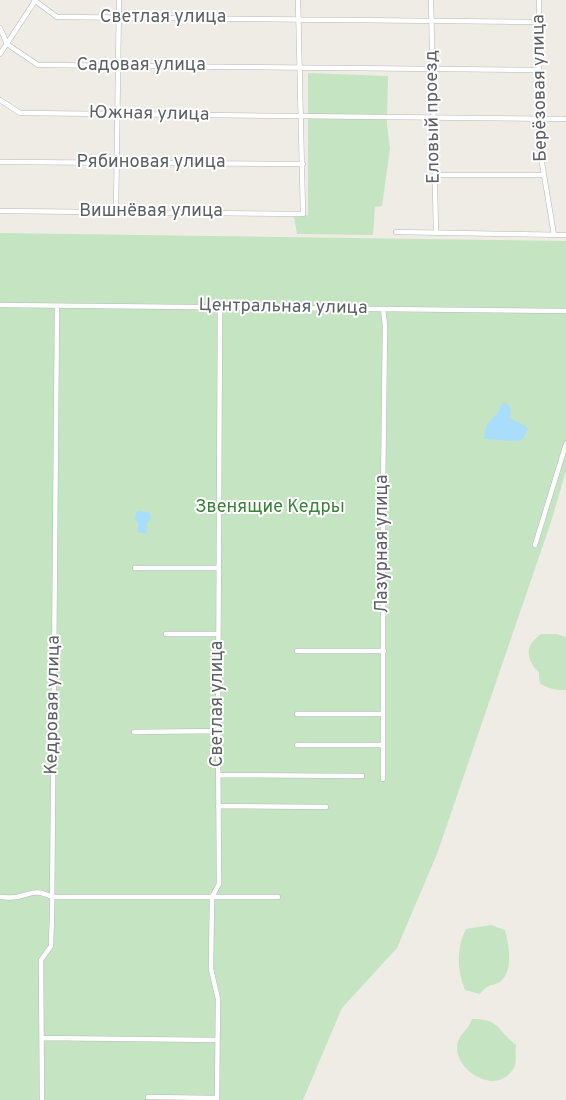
<!DOCTYPE html>
<meta charset="utf-8">
<style>
body{margin:0}
canvas{display:block;background:#efece5}
</style>
<canvas width="566" height="1100"></canvas>
<script>
const context = document.querySelector('canvas').getContext('2d');
context.lineJoin = 'round';
function fillPath(path, color) { context.fillStyle = color; context.fill(path, 'evenodd'); }
function trace(path, color, width, dash) { context.strokeStyle = color; context.lineWidth = width; context.lineCap = dash ? 'butt' : 'round'; context.setLineDash(dash || []); context.stroke(path); }
function label(font, color, halo, rows, align = 'center') {
  context.font = font + ' Overpass,sans-serif'; context.lineWidth = 4; context.setLineDash([]); context.textBaseline = 'middle'; context.strokeStyle = halo; context.fillStyle = color; for (const [text, x, y, turn = 0] of rows) {
    context.save(); context.translate(x, y); context.rotate((+turn || 0) * Math.PI / 180); context.textAlign = isNaN(turn) ? turn : align; if (halo) context.strokeText(text, 0, 0); context.fillText(text, 0, 0); context.restore();
  }
}
fillPath(new Path2D(`
 M308 73 388 76 387 124 390 149 382 206 375 207 373 235 297 234 294 217 308 215Z
 M0 233 566 241V471L551 522 437 854 397 948 342 1008 303 1100H0Z
 M541 634H556L566 637V690C560 691 546 688 541 684 539 682 539 675 539 672 532 667 526 654 530 646 532 641 537 637 541 634Z
 M491 925 505 930C509 945 514 971 500 982 496 985 492 984 489 986 486 987 482 991 480 994L465 990C457 970 456 948 466 929Z
 M472 1019C500 1019 496 1029 516 1045 515 1051 517 1062 514 1068 513 1070 511 1072 509 1074 491 1093 455 1069 457 1046 458 1034 469 1030 472 1019Z`), '#c5e5c2');
fillPath(new Path2D(`
 M502 403H506C512 408 511 411 510 418L528 428 523 439C515 443 496 439 484 439L486 426 499 411Z
 M138 511 149 512 151 518 147 523 146 534 137 532 138 523 135 519 136 513Z`), '#a8ddfc');
const minor = new Path2D(`
 M34 0 57 17 539 22
 M431 0 436 233
 M539 0V145L554 235
 M0 28 7 44 38 65 539 70
 M0 54 35 1
 M0 100 20 113 565 119
 M0 162 303 164
 M435 175H543
 M0 211 303 214 298 0
 M116 213 119 0
 M396 232 566 235
 M0 305 566 311
 M535 545 566 444
 M135 568H219
 M166 634H218
 M297 651H384
 M297 714H383
 M134 732 218 731
 M297 745H383
 M218 775 362 776
 M383 779V494L385 325 383 309
 M218 806 326 807
 M0 897C5 897 11 898 17 897 33 893 36 889 52 897H278
 M43 1038 217 1040
 M148 1097 217 1098
 M42 1100 41 960 51 946 52 916 57 306
 M217 1100 218 999 211 969 212 897 219 884 218 731 220 306`);
trace(minor, '#b5b8bb', 5.5);
trace(minor, '#fff', 4.5);
label('18px', '#5d6165', '#fff', [
 ["Светлая улица",163,18],
 ["Садовая улица",141,66],
 ["Берёзовая улица",541,88,-91],
 ["Южная улица",149,115,1],
 ["Еловый проезд",434,117,-91],
 ["Рябиновая улица",151,163],
 ["Вишнёвая улица",151,212],
 ["Центральная улица",283,308,1],
 ["Лазурная улица",383,544,-90],
 ["Светлая улица",218,704,-90],
 ["Кедровая улица",54,705,-89]
]);
label('18px', '#398237', '#fff', [
 ["Звенящие Кедры",270,508]
]);
</script>
